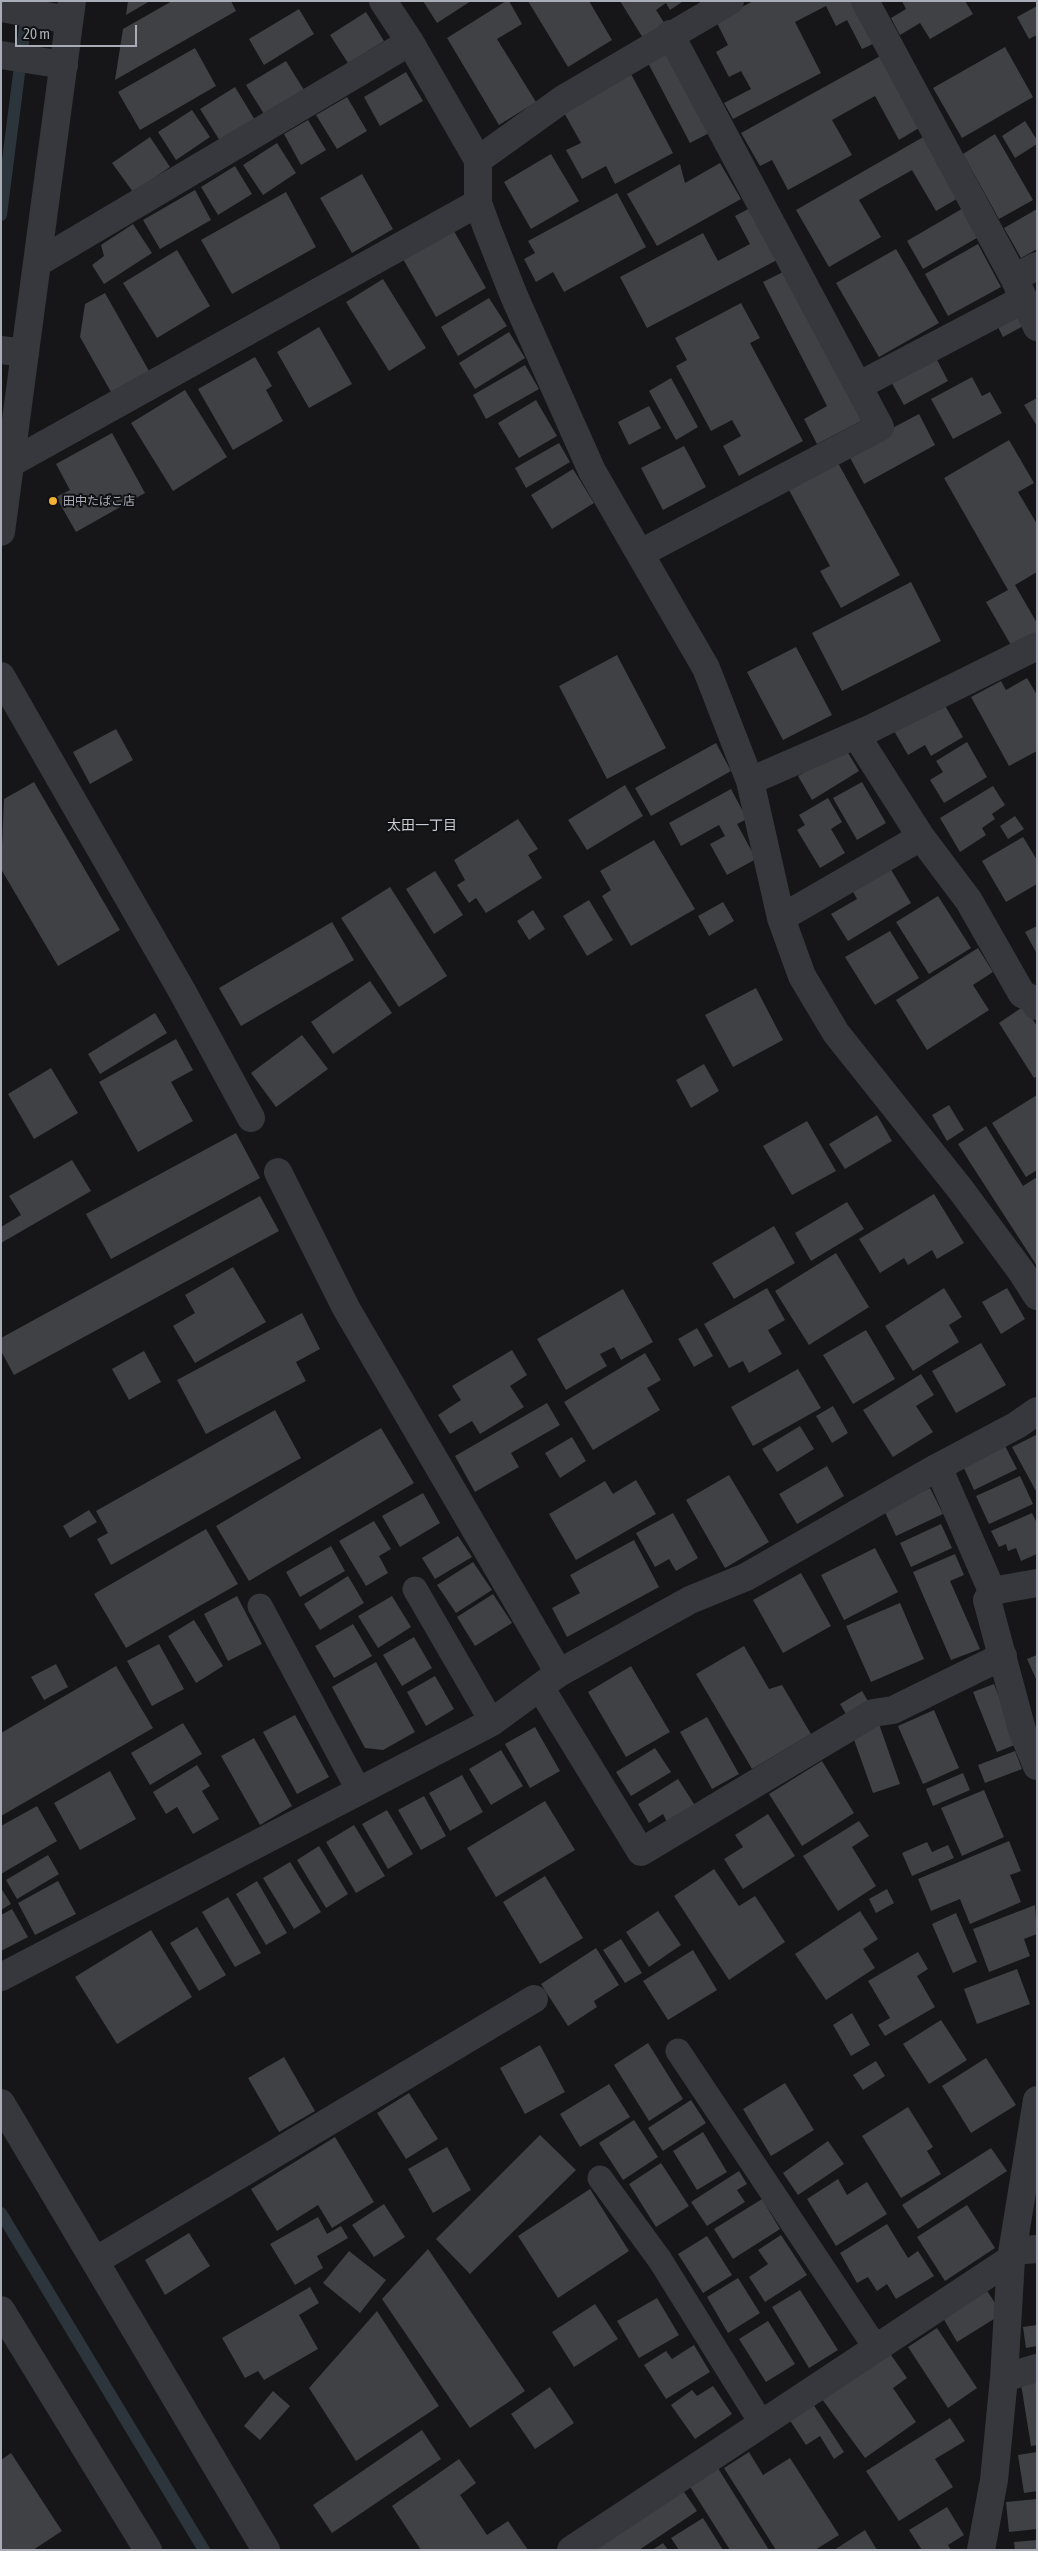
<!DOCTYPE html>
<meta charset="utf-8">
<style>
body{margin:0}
#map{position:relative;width:1038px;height:2551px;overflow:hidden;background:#161618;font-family:"Asap Condensed",sans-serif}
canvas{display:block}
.frame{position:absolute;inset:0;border:2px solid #a8adb8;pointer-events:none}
.scale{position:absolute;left:15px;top:25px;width:122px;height:22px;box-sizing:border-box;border:2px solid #a8adb8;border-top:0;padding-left:6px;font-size:15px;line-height:18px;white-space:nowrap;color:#a8adb8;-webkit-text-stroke:4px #111113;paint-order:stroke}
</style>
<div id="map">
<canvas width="1038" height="2551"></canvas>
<div class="frame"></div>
<div class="scale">20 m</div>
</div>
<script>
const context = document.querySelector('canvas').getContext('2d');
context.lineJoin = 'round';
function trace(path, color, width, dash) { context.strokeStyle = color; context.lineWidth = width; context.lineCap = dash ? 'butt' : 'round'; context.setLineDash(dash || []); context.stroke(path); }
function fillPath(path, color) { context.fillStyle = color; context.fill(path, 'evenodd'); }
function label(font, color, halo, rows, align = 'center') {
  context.font = font + ' "Asap Condensed","Noto Sans JP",sans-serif'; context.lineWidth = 4; context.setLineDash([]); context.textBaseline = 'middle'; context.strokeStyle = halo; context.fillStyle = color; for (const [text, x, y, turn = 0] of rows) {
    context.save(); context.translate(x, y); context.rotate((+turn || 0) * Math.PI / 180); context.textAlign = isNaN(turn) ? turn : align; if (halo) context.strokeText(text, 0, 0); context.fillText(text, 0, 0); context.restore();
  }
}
trace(new Path2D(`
 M1 215 27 11
 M1 2213 204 2550`), '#2c353c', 12);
fillPath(new Path2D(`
 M128 1H150L126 15Z
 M172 1H231L236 11 115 80 123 29Z
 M423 1H471L437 23Z
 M506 1H509L522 24 497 39 536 102 499 125 447 38Z
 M528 1H589L612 40 568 67Z
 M620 1H681L682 2 670 10 666 3 656 10 665 24 643 38Z
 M753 1H856L877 42 862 49 847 20 836 26 826 6 795 22 821 73 733 119 724 103 751 89 741 71 729 77 716 52 728 45 716 21Z
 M902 1H965L973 14 930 39 920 23 900 35 891 18 906 9Z
 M1037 6V35L1029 39 1017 17Z
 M299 9 314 34 264 65 249 39Z
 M366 12 384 41 348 63 330 35Z
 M1005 47 1033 97 962 138 933 88Z
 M195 48 216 86 140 130 118 92Z
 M670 52 711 132 690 143 648 63Z
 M884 54 924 125 899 140 875 96 832 120 852 155 788 190 772 160 760 166 741 133Z
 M286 61 304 90 264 114 246 85Z
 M406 72 423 101 380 126 364 97Z
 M630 72 673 153 615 184 606 166 582 179 566 150 581 143 562 109Z
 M235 87 255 120 220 141 200 109Z
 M347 97 367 131 337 149 316 115Z
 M192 110 210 137 176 160 158 132Z
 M308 120 326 150 301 165 284 134Z
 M1025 121 1037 140V144L1015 158 1002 136Z
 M995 134 1033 200 999 219 963 154Z
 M925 136 960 197 936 211 912 170 859 200 881 237 829 267 796 210Z
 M150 137 170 167 133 192 112 163Z
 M277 143 296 173 263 195 243 165Z
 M551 154 579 201 531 229 504 182Z
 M720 163 741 199 657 246 627 194 680 164 685 183Z
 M235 166 252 194 218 215 201 187Z
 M362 174 393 229 352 253 320 198Z
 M195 190 211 220 160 249 143 220Z
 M286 192 316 247 232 294 201 240Z
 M617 193 646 247 564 292 553 272 536 282 524 259 535 253 528 241Z
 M752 207 779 259 647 328 620 277 703 233 718 261 750 244 735 216Z
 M965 207 982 235 923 269 907 241Z
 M1037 209V249L1021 258 1004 228Z
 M133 224 152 253 104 284 92 265 104 256 101 245Z
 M454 231 486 288 436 317 403 259Z
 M978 244 1001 287 948 316 925 274Z
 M896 249 939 323 879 357 836 283Z
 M177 250 210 306 157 338 123 283Z
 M787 270 865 419 817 444 804 419 827 406 763 282Z
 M383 279 426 348 389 371 346 302Z
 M105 293 149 371 111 392 80 337 85 304Z
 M489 298 507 326 458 356 441 327Z
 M741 303 760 338 750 343 803 441 739 476 723 446 741 436 732 420 711 431 676 366 687 360 675 338Z
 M1020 310 1027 324 1003 337 996 323Z
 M319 327 352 384 309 408 277 352Z
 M509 332 525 358 475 389 459 363Z
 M934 354 948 381 904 405 889 378Z
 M255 357 272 386 266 390 283 421 233 450 198 389Z
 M525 365 539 389 486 419 473 395Z
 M972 377 982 396 990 392 1002 413 953 439 931 399Z
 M671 378 698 427 676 440 649 391Z
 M185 390 227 457 173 491 131 423Z
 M1037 398V426L1024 405Z
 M536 400 557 436 519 458 498 423Z
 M649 406 661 428 629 445 618 422Z
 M919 414 935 445 864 484 847 452Z
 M112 433 145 493 76 532 56 497 70 490 56 464Z
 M1009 440 1034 483 1018 492 1037 524V572L1015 585 1037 623V633L1012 647 986 602 1008 590 944 478Z
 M559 443 570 462 526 488 515 468Z
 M684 446 706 487 663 510 641 468Z
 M838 463 900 575 841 608 820 571 830 566 789 490Z
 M573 469 594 503 552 529 531 495Z
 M911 582 941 641 842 691 812 633Z
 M796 647 832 715 783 740 747 672Z
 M617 655 666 748 607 779 559 686Z
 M1027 678 1037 695V751L1009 766 971 697 1001 681 1006 690Z
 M943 702 963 737 931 756 925 745 908 755 894 731Z
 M116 729 133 760 90 784 73 752Z
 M967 742 987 777 944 803 930 780 943 772 936 761Z
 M716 743 731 771 651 816 635 788Z
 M845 748 859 771 812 800 798 776Z
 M34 782 120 930 58 966 1 869 4 799Z
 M862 782 886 823 857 840 833 798Z
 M625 785 643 816 587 850 568 820Z
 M993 786 1005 805 992 814 995 819 982 828 986 835 960 852 940 818Z
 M731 789 747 819 737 824 756 859 727 875 710 844 725 836 719 825 681 846 669 823Z
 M828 798 842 822 831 829 845 853 820 868 797 830 805 825 799 815Z
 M1015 816 1024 829 1008 839 1000 826Z
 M518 819 538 849 528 855 542 878 486 913 476 898 469 903 457 885 465 880 454 860Z
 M1023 837 1037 860V884L1006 902 982 861Z
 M654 840 695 909 631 946 602 896 611 890 600 871Z
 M890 868 911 903 848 941 831 914 857 899 852 890Z
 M435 871 463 915 434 934 406 889Z
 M390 887 447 976 399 1007 341 918Z
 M938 896 971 948 929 974 896 922Z
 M589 900 613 940 587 956 563 916Z
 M723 902 734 921 709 936 698 916Z
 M533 910 545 929 529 940 517 921Z
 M332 922 354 960 241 1026 219 988Z
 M1037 926V954L1025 932Z
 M890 931 919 978 875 1005 845 957Z
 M978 948 993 972 973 985 989 1010 927 1050 896 1000Z
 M370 981 392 1013 333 1054 311 1022Z
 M756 988 783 1040 733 1067 705 1015Z
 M1024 1006 1037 1026V1076L1034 1078 999 1023Z
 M155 1013 167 1033 100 1074 88 1054Z
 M302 1035 328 1069 276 1107 251 1073Z
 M176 1039 193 1070 171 1082 193 1121 138 1152 99 1082Z
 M704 1064 719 1091 691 1108 676 1080Z
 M51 1068 78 1113 34 1139 8 1094Z
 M1037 1095V1170L1026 1177 992 1123Z
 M949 1105 964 1130 947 1141 932 1115Z
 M877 1115 892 1141 845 1169 829 1144Z
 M807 1121 836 1171 792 1195 763 1146Z
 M986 1126 1023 1186 1037 1177V1266L958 1144Z
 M236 1133 260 1178 111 1259 86 1214Z
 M72 1160 91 1191 1 1243V1227L21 1215 9 1196Z
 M934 1194 964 1243 937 1259 932 1250 908 1265 904 1258 880 1273 859 1239Z
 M260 1196 279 1231 14 1375 1 1351V1338Z
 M847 1202 864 1229 811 1261 795 1233Z
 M774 1226 795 1263 734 1299 712 1263Z
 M836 1253 869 1307 809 1345 775 1291Z
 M233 1267 266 1322 195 1363 173 1326 195 1313 185 1295Z
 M767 1288 785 1320 768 1330 782 1354 749 1373 743 1361 729 1368 704 1324Z
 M944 1288 962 1317 949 1325 959 1342 913 1371 885 1326Z
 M1007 1288 1025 1319 1001 1334 982 1302Z
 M623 1289 653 1342 621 1360 614 1347 600 1354 607 1366 566 1390 537 1339Z
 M302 1313 320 1349 296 1362 306 1381 206 1434 177 1380Z
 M697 1328 713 1356 694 1367 678 1339Z
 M866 1330 895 1379 853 1404 823 1355Z
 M981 1343 1006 1385 956 1413 932 1371Z
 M512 1350 527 1375 510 1386 524 1407 480 1434 472 1421 450 1434 438 1415 461 1400 452 1386Z
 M144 1351 161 1382 129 1400 112 1369Z
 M645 1353 661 1380 647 1388 660 1410 593 1450 564 1402Z
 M798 1369 821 1408 753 1446 731 1407Z
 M921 1374 934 1395 916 1406 933 1432 893 1457 863 1410Z
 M547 1403 560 1425 511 1453 519 1467 475 1492 455 1456Z
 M833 1406 848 1433 832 1443 816 1416Z
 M275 1410 301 1458 111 1565 97 1539 108 1533 96 1511Z
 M800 1426 814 1449 777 1472 762 1449Z
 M381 1428 414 1483 249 1581 216 1526Z
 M1036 1435 1037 1437V1493L1012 1447Z
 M572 1437 586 1461 560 1478 545 1453Z
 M1005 1446 1017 1469 974 1490 963 1466Z
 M827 1466 844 1496 797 1524 779 1494Z
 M729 1475 769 1542 725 1568 686 1500Z
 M1020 1476 1033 1504 989 1524 976 1496Z
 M636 1480 656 1514 576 1560 549 1514 605 1481 613 1494Z
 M930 1488 943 1514 896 1536 884 1510Z
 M423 1493 440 1523 400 1547 382 1516Z
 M89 1510 97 1522 70 1538 63 1526Z
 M673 1513 698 1558 676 1571 669 1559 655 1567 636 1533Z
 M1032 1513 1037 1523V1554L1021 1561 1016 1548 1008 1551 1006 1544 999 1547 991 1531Z
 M374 1521 391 1549 379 1556 388 1573 366 1586 339 1541Z
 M941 1524 952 1548 911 1567 900 1543Z
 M206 1529 238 1584 126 1648 94 1594Z
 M458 1536 472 1557 435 1579 422 1558Z
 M634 1540 659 1587 567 1637 552 1608 580 1593 570 1575Z
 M331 1546 345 1571 300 1597 286 1572Z
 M875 1548 898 1592 844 1620 821 1575Z
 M955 1554 964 1575 950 1581 980 1649 951 1660 913 1572Z
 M473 1562 492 1590 456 1613 437 1585Z
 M801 1573 831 1626 783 1653 753 1600Z
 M348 1576 364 1603 320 1630 304 1604Z
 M493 1594 512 1623 475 1646 457 1617Z
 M237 1596 262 1644 228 1661 204 1614Z
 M392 1596 411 1627 378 1648 358 1616Z
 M900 1603 924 1659 871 1682 846 1626Z
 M194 1620 223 1666 196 1683 168 1636Z
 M353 1624 372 1656 334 1678 315 1646Z
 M414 1637 432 1668 402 1686 383 1655Z
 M159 1644 184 1689 152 1706 127 1661Z
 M744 1646 769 1689 782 1685 811 1734 752 1769 696 1674Z
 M1037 1655V1681L1027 1659Z
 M376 1662 415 1732 383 1750 365 1748 332 1687Z
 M56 1664 68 1687 44 1700 31 1677Z
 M116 1666 153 1728 1 1816V1733Z
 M631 1666 670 1732 626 1757 588 1692Z
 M435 1676 454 1709 426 1726 407 1692Z
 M994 1684 1017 1744 997 1752 973 1692Z
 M862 1691 871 1706 849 1719 840 1704Z
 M934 1710 959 1768 923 1784 898 1726Z
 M295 1715 329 1777 297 1794 263 1732Z
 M707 1717 739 1774 712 1789 680 1732Z
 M183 1723 202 1754 150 1785 131 1753Z
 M879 1724 900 1784 873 1793 852 1734Z
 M535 1727 560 1771 530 1788 505 1744Z
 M254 1738 292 1806 260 1825 221 1756Z
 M655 1748 671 1772 631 1796 616 1772Z
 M501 1750 523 1786 491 1805 469 1769Z
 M1015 1751 1022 1769 985 1783 978 1765Z
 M822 1761 854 1813 802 1846 769 1794Z
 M197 1765 210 1786 202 1791 219 1819 193 1834 177 1807 166 1814 153 1792Z
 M110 1771 136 1819 80 1850 54 1803Z
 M963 1773 970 1790 933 1806 926 1789Z
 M462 1775 483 1812 450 1831 429 1793Z
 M678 1779 696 1807 668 1824 663 1814 649 1823 638 1804Z
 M984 1790 1004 1837 962 1856 941 1808Z
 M424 1796 446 1836 421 1850 398 1810Z
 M545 1801 575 1850 496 1897 467 1848Z
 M37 1806 57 1841 1 1874V1826Z
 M387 1810 413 1854 388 1869 362 1824Z
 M768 1814 795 1856 743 1889 724 1859 743 1847 735 1835Z
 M859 1821 869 1836 852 1847 876 1886 838 1911 803 1856Z
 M354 1825 385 1876 356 1893 326 1842Z
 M1009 1841 1021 1871 1010 1875 1021 1902 970 1924 960 1899 931 1911 918 1879Z
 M927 1842 932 1852 948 1845 954 1858 912 1876 902 1853Z
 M319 1846 348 1894 326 1908 297 1860Z
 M48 1855 59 1874 17 1899 6 1880Z
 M290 1862 321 1912 294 1929 263 1878Z
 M714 1869 739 1906 755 1896 785 1942 729 1980 674 1896Z
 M545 1876 583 1938 540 1964 503 1902Z
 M58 1881 76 1914 35 1935 18 1903Z
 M257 1881 287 1933 266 1945 236 1894Z
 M1 1888 11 1904 1 1910Z
 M887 1889 894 1903 876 1913 869 1899Z
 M228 1897 261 1953 235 1967 202 1912Z
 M1035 1905 1037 1934 1024 1939 1030 1956 989 1972 973 1929Z
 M12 1909 28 1937 1 1951V1915Z
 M658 1911 681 1945 649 1967 626 1932Z
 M860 1911 878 1939 863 1949 875 1968 826 2000 795 1954Z
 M956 1913 977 1962 953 1973 932 1924Z
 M197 1927 226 1975 199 1991 170 1943Z
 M151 1930 192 1997 117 2044 75 1977Z
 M621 1939 642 1973 625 1983 603 1950Z
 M596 1948 619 1985 594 2001 597 2007 568 2026 541 1984Z
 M693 1950 717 1990 668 2020 643 1981Z
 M918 1952 928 1969 917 1976 935 2007 885 2036 878 2025 890 2018 868 1981Z
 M1017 1969 1030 2004 977 2024 964 1989Z
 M852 2013 870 2045 851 2056 833 2025Z
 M941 2020 967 2060 929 2084 903 2044Z
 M648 2043 683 2099 649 2121 614 2065Z
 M540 2045 565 2092 525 2114 500 2068Z
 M284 2057 315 2111 279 2132 248 2078Z
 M986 2058 1016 2105 971 2133 942 2086Z
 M876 2061 885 2076 863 2090 853 2075Z
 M785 2083 814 2130 771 2156 743 2109Z
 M609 2084 630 2117 580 2147 560 2114Z
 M409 2093 438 2139 406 2159 377 2113Z
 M691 2100 706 2123 663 2151 648 2128Z
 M908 2107 933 2147 927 2151 941 2174 901 2198 862 2136Z
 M634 2120 658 2157 623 2180 599 2143Z
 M703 2132 727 2172 697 2190 673 2151Z
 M540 2135 576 2170 470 2274 436 2239Z
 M335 2137 374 2202 332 2228 318 2205 277 2231 251 2189Z
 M828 2141 844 2164 798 2195 783 2173Z
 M447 2147 471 2190 433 2213 408 2169Z
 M991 2148 1007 2171 918 2229 902 2205Z
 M661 2163 689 2206 656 2227 629 2184Z
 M739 2171 747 2184 737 2190 745 2202 707 2226 691 2202Z
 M838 2179 847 2195 867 2182 887 2214 836 2246 807 2199Z
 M590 2189 629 2251 558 2298 518 2236Z
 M762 2199 780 2229 733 2259 714 2229Z
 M384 2204 405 2237 374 2257 352 2225Z
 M967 2205 995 2248 945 2281 917 2237Z
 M318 2217 327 2234 341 2226 348 2238 317 2256 323 2268 295 2285 270 2244Z
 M887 2224 908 2258 918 2251 934 2276 896 2299 887 2284 877 2291 868 2277 857 2283 840 2253Z
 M189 2233 210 2266 165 2295 145 2260Z
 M781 2235 807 2275 765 2302 749 2277 768 2264 758 2250Z
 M707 2236 732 2275 703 2293 678 2254Z
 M428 2249 525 2391 470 2428 382 2299Z
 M349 2251 386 2280 360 2313 323 2283Z
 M738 2278 760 2313 728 2333 707 2297Z
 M310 2287 319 2303 299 2315 318 2349 264 2380 258 2371 245 2378 222 2338Z
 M986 2289 1002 2314 957 2342 942 2316Z
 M800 2290 838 2350 809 2368 772 2307Z
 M657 2298 679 2335 639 2358 617 2321Z
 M595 2304 618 2339 574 2367 552 2332Z
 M377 2311 439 2406 356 2461 309 2388Z
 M768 2321 795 2364 766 2382 739 2339Z
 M1037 2325V2346L1026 2348 1023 2327Z
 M937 2328 977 2388 948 2408 908 2347Z
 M694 2345 710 2372 666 2399 644 2365 666 2351 672 2359Z
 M889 2352 907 2378 893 2388 916 2422 865 2458 822 2399Z
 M1037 2376V2445L1031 2446 1020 2378Z
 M713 2386 732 2414 695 2439 671 2405 692 2390 697 2396Z
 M550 2387 574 2423 535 2449 511 2414Z
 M273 2391 290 2406 260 2440 244 2426Z
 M813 2404 844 2452 834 2459 820 2436 806 2445 789 2419Z
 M950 2418 965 2441 935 2459 953 2487 899 2521 866 2471Z
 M422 2430 441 2459 332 2533 313 2505Z
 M749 2452 763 2475 790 2458 839 2535 815 2550H776L724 2468Z
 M1037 2452V2491L1024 2493 1018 2455Z
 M11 2453 62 2531 33 2550H1V2460Z
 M459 2459 476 2483 460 2495 487 2535 508 2521 528 2550H421L392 2506Z
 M716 2465 769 2550H730L687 2482Z
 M682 2489 697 2511 639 2550H591Z
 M1037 2499V2529L1009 2532 1006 2502Z
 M947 2507 964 2535 948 2545 951 2550H922L909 2530Z
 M703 2518 723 2550H679L671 2538Z
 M865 2530 877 2550H834Z
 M1037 2540V2550H1015L1014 2542Z
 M663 2543 668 2550H652Z`), '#404145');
trace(new Path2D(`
 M415 1589 492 1722
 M260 1606 359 1791
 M678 2051 876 2348
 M600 2178 660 2260 762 2424`), '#37383d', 25);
trace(new Path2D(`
 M383 1 410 42 478 160V203L487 228 514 296 592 471 706 668 750 781 781 918 802 976 836 1033 961 1190 1021 1271 1037 1296
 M865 1 1014 278 1037 327
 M1 8 69 20
 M1 55 64 65
 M478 160 563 99 730 1
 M39 262 410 42
 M1014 278 1037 266
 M1 350 25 353
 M858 386 1022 300
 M11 463 478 203
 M641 553 880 427 670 34
 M1 676 182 991 251 1118
 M750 781 872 728 1037 646
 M921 837 969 901 1022 994 1032 999 1037 1006
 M781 918 921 837 856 735
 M278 1172 346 1308 559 1673
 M938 1467 992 1591
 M1037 1583 992 1591 987 1600 1022 1730 1037 1766
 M540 1687 641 1852 873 1713 893 1710 1003 1656
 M1 1977 492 1722 559 1673 690 1600 746 1577 938 1467 1017 1425 1037 1411
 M1014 2251 1037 2249
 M95 2261 534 1999
 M1 2310 148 2550
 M1004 2378 1037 2368
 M571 2550 1011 2259
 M981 2550 994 2480 1004 2378 1011 2259 1037 2100`), '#37383d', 28);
trace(new Path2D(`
 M1 532 72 1
 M1 2103 266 2550`), '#37383d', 28);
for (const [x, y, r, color] of [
 [53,501,5,"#f2b134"]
]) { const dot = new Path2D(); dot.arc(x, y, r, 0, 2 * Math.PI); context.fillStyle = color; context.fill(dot); trace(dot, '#111113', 2); }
label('12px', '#a8adb8', '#111113', [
 ["田中たばこ店",63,501]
], 'left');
label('14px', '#c9ccd4', '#111113', [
 ["太田一丁目",422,826]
]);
</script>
